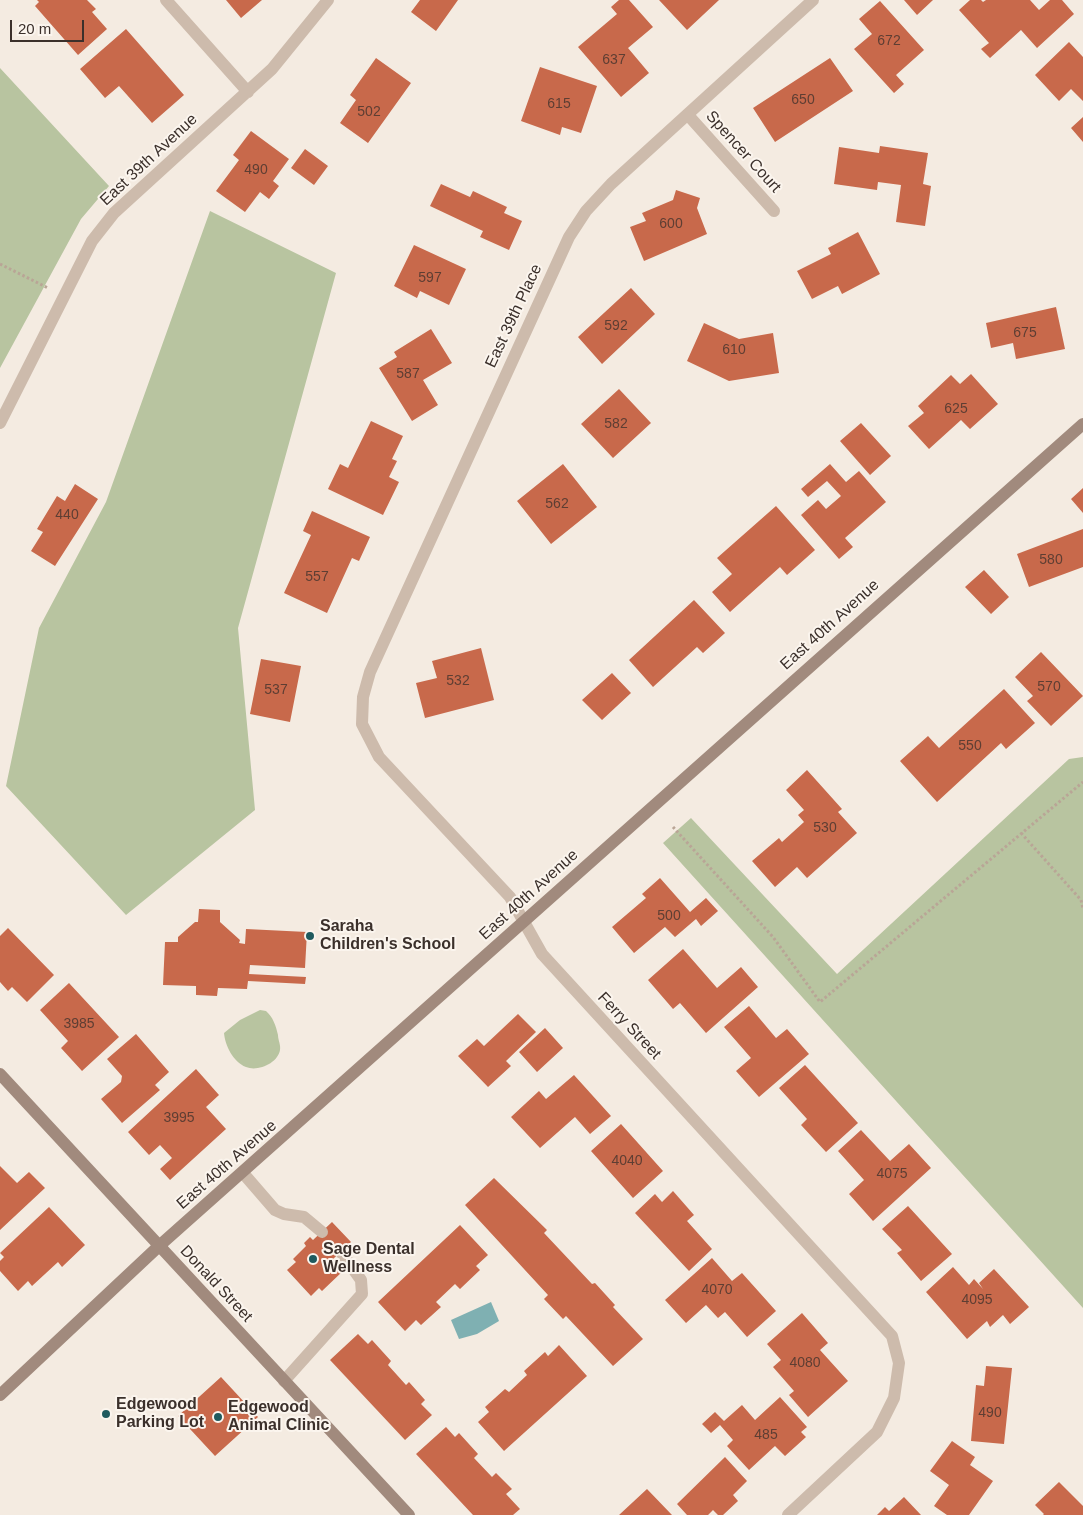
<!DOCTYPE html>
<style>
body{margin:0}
#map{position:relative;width:1083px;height:1515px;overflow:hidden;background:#f4ebe1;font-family:Helvetica,sans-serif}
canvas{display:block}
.scale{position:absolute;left:10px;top:20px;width:74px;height:22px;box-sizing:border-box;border:2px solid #3b302b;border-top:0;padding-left:6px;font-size:15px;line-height:18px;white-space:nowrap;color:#3b302b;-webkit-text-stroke:4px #fbf5ee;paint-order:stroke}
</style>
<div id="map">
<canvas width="1083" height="1515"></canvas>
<div class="scale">20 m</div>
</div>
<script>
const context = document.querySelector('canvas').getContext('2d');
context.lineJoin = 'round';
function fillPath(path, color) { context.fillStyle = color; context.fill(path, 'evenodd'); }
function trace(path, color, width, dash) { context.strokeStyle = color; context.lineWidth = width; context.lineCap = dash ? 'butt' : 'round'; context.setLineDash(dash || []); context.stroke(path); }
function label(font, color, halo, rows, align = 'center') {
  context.font = font + ' Helvetica,sans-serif'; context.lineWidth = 4; context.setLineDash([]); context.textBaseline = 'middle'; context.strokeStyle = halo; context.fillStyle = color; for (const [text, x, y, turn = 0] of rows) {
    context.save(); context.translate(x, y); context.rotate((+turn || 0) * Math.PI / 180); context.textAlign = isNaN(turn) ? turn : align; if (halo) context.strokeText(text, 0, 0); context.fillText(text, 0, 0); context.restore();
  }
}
fillPath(new Path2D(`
 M0 68 109 186 81 219 0 368Z
 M210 211 336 273 238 628 255 810 126 915 6 786 39 628 106 502Z
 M1083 757V1308L663 843 691 818 837 974 1069 759Z
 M260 1010 266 1011C273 1017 276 1026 278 1035 278 1040 281 1045 280 1050 278 1063 258 1072 246 1067 233 1062 225 1045 224 1033L240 1020Z`), '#b8c4a0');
fillPath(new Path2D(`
 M491 1302 499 1321 477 1334 459 1339 451 1320Z`), '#7fb0b2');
fillPath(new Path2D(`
 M37 0H87L96 9 92 12 107 29 78 55 35 6 39 2Z
 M226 0H262L241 18Z
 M420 0H458L436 31 411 12Z
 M619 0H629L653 27 628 48 649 73 621 97 578 47 617 14 611 7Z
 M659 0H719L687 30Z
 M904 0H933L917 15Z
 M970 0H981L983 2 986 0H1030L1039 10 1050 0H1062L1074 14 1037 48 1021 30 990 58 981 49 989 43 959 10Z
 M880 1 924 50 896 75 904 84 894 93 854 49 872 34 859 19Z
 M126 29 184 95 152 123 119 86 105 98 80 69Z
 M1069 42 1083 57V101L1071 89 1059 101 1035 75Z
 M376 58 411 83 368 143 340 123 356 100 350 95Z
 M830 58 853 91 775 142 753 108Z
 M540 67 597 86 581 133 562 127 560 135 521 121Z
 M1083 117V142L1071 128Z
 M251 131 289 159 273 181 279 186 269 199 260 192 245 212 216 191 239 160 233 155Z
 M880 146 928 153 923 184 931 186 925 226 896 222 901 185 878 182 877 190 834 184 839 147 879 153Z
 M305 149 328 166 314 185 291 168Z
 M441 184 470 197 473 191 507 207 504 213 522 221 509 250 480 237 483 231 430 206Z
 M676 190 700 198 697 208 707 234 644 261 630 227 646 221 642 213 673 200Z
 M858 232 880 274 842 294 838 286 812 299 797 271 831 254 828 248Z
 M414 245 466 269 449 305 420 291 417 298 394 286Z
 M631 288 655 314 602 364 578 337Z
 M1056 307 1065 349 1016 359 1013 343 991 348 986 323Z
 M704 323 739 339 773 333 779 373 729 381 687 361Z
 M431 329 452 363 423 380 438 405 412 421 379 368 397 357 394 352Z
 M971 374 998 404 970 429 961 420 929 449 908 426 924 413 918 406 951 375 960 384Z
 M619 389 651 423 613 458 581 424Z
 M371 421 403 436 392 459 397 461 389 477 399 482 383 515 328 489 340 464 348 468Z
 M861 423 891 456 870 475 840 441Z
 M563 464 597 507 551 544 517 501Z
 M830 464 846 482 859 471 886 502 845 538 853 547 839 559 801 515 818 500 826 509 841 496 827 481 808 497 801 489Z
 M75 484 98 499 55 566 31 551 43 532 37 529 57 496 65 501Z
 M1083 488V513L1071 499Z
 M776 506 815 550 787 575 780 567 730 612 712 592 732 574 717 558Z
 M312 511 370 537 359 561 352 558 327 613 284 593 311 535 303 531Z
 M1083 529V567L1029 587 1017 554Z
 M984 570 1009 597 991 614 965 587Z
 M694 600 725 633 703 653 697 647 653 687 629 660Z
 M481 648 494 700 425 718 416 683 437 678 432 661Z
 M1041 652 1083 696 1051 726 1027 701 1033 696 1015 677Z
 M261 659 301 666 290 722 250 714Z
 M612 673 631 693 602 720 582 700Z
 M1004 689 1035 723 1006 749 1001 743 937 802 900 761 928 736 939 748Z
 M807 770 842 809 838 812 857 833 807 878 797 867 775 887 752 861 779 838 782 842 804 822 798 815 804 810 786 790Z
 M660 878 690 912 706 898 718 911 701 926 696 919 675 937 665 927 634 953 612 927 646 898 642 894Z
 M199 909 220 910V922L240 940 239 943 245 944 246 929 307 932 305 968 250 965 249 974 306 977 305 984 248 981 247 989 218 988 217 996 196 995V986L163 985 165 942H178V937L195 922H198Z
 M8 928 54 975 27 1002 12 987 8 991 0 982V936Z
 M683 949 717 988 741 967 758 987 706 1033 680 1003 673 1009 648 980Z
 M69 983 119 1037 82 1071 61 1048 68 1041 40 1010Z
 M749 1006 776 1038 787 1029 809 1054 759 1097 736 1071 751 1058 724 1027Z
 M518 1014 536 1032 506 1061 511 1066 488 1087 458 1056 477 1039 484 1046Z
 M545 1028 563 1048 537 1072 519 1052Z
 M136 1034 169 1072 155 1085 160 1090 122 1123 101 1099 121 1082 122 1076 107 1059Z
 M805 1065 858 1123 826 1152 801 1125 807 1119 779 1088Z
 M196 1069 219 1095 206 1107 226 1129 170 1180 160 1169 172 1158 160 1145 149 1155 128 1132Z
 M574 1075 611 1116 590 1134 575 1117 540 1148 511 1117 539 1091 546 1099Z
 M621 1124 663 1171 633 1198 591 1151Z
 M861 1130 890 1161 909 1144 931 1168 873 1221 849 1194 864 1180 838 1151Z
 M0 1166 17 1183 29 1172 45 1188 0 1230Z
 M494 1178 547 1230 544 1233 592 1284 595 1283 615 1305 613 1307 643 1339 613 1366 566 1316 563 1319 544 1299 548 1295 465 1205Z
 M673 1191 694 1215 687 1221 712 1249 689 1271 635 1213 655 1194 662 1202Z
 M908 1206 952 1254 921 1281 897 1253 902 1250 882 1229Z
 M49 1207 85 1245 62 1267 58 1262 32 1286 28 1281 18 1291 0 1271V1261L4 1257 0 1253Z
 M332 1222 351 1242 332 1260 343 1271 322 1291 319 1288 311 1296 287 1270 296 1262 293 1259 306 1246 304 1243 310 1237 313 1240Z
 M460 1225 488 1255 476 1266 480 1270 460 1289 455 1284 436 1302 441 1307 421 1325 416 1320 405 1331 378 1302Z
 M712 1258 732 1281 742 1273 776 1311 747 1337 725 1312 718 1318 706 1305 686 1323 665 1300Z
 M953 1267 969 1285 974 1279 983 1289 979 1283 994 1269 1029 1307 1010 1324 1003 1315 990 1327 987 1321 967 1339 926 1292Z
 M802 1313 828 1343 820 1350 848 1381 808 1417 789 1395 794 1391 773 1367 781 1360 767 1344Z
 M358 1334 368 1344 372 1340 391 1361 388 1365 406 1385 409 1382 425 1400 421 1404 432 1415 405 1440 330 1360Z
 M559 1345 587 1376 504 1451 478 1422 489 1412 485 1407 505 1389 509 1392 527 1375 524 1371 545 1352 548 1356Z
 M986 1366 1012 1368 1004 1444 971 1441 976 1385 984 1386Z
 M221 1377 258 1417 215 1456 178 1416Z
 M780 1397 807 1427 801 1432 806 1437 785 1456 775 1446 749 1470 727 1446 733 1440 720 1425 711 1433 702 1424 715 1412 724 1421 742 1405 755 1420Z
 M446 1427 455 1437 459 1433 478 1454 474 1458 492 1477 496 1473 512 1489 506 1494 520 1509 513 1515H473L416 1454Z
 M952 1441 975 1457 970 1465 993 1481 969 1515H947L934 1506 949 1485 930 1471Z
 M725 1457 747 1481 733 1495 738 1501 723 1515H718L713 1510 708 1515H687L677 1504Z
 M1059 1482 1083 1506V1515H1043L1044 1514 1035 1505Z
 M647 1489 672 1515H619Z
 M904 1497 921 1515H877L885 1507 889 1511Z`), '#c8694b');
trace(new Path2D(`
 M0 264 48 288
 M673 827 773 937 820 1002 1083 782
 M1021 833 1081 900 1083 909`), '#b9a596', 3, [2.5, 2.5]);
trace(new Path2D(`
 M243 1173 275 1210 284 1214 304 1217 322 1232
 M284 1381 362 1294 361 1280 341 1252`), '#cdbbac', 12);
trace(new Path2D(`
 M166 0 248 92
 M688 115 774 211
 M0 423 92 241 114 213 272 69 328 0
 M788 1515 877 1432 894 1398 899 1363 892 1336 542 954 510 897 379 757 362 724 363 697 370 672 569 237 586 211 611 184 813 0`), '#cdbbac', 12);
trace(new Path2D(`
 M0 1074 409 1515
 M0 1395 159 1246 1083 424`), '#a18a7d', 12);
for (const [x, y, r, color] of [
 [310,936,5,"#1f5a5e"],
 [313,1259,5,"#1f5a5e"],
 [106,1414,5,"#1f5a5e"],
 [218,1417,5,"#1f5a5e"]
]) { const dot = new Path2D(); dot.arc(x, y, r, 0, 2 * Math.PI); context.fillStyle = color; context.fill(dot); trace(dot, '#fbf5ee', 2); }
label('14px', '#5e3e33', null, [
 ["672",889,41],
 ["637",614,60],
 ["650",803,100],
 ["615",559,104],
 ["502",369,112],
 ["490",256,170],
 ["600",671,224],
 ["597",430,278],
 ["592",616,326],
 ["675",1025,333],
 ["610",734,350],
 ["587",408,374],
 ["625",956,409],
 ["582",616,424],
 ["562",557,504],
 ["440",67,515],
 ["580",1051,560],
 ["557",317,577],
 ["532",458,681],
 ["570",1049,687],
 ["537",276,690],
 ["550",970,746],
 ["530",825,828],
 ["500",669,916],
 ["3985",79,1024],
 ["3995",179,1118],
 ["4040",627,1161],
 ["4075",892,1174],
 ["4070",717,1290],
 ["4095",977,1300],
 ["4080",805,1363],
 ["490",990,1413],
 ["485",766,1435]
]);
label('16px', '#3b302b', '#fbf5ee', [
 ["Spencer Court",743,152,48],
 ["East 39th Avenue",149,160,-43],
 ["East 39th Place",514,316,-65],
 ["East 40th Avenue",830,625,-42],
 ["East 40th Avenue",529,895,-42],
 ["Ferry Street",629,1026,47],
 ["East 40th Avenue",227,1165,-41],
 ["Donald Street",216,1284,47]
]);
label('bold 16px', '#3b302b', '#fbf5ee', [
 ["Saraha",320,927],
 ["Children's School",320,945],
 ["Sage Dental",323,1250],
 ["Wellness",323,1268],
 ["Edgewood",116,1405],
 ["Parking Lot",116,1423],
 ["Edgewood",228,1408],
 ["Animal Clinic",228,1426]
], 'left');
</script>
